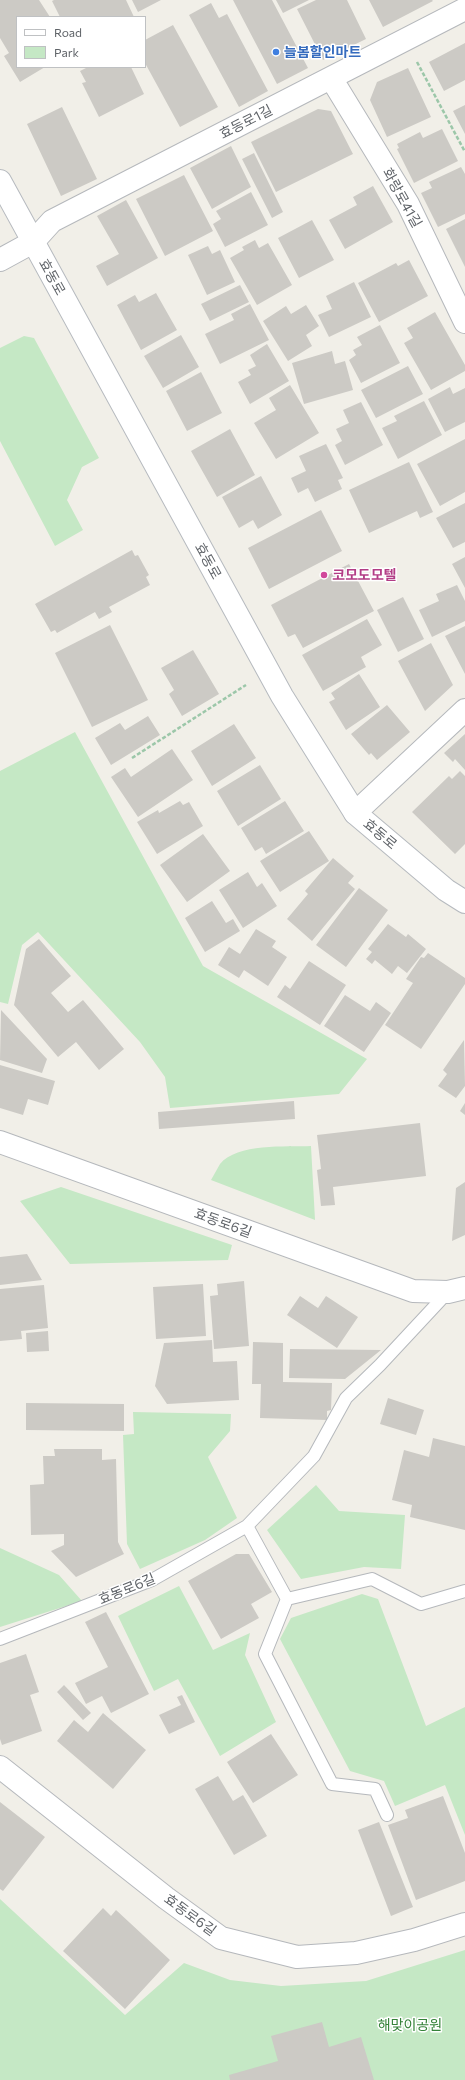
<!DOCTYPE html>
<meta charset="utf-8">
<style>
body{margin:0}
#map{position:relative;width:465px;height:2080px;overflow:hidden;background:#f1efe8;font-family:Commissioner,sans-serif}
canvas{display:block}
.legend{position:absolute;left:16px;top:16px;width:130px;height:52px;box-sizing:border-box;background:#fff;border:1px solid #bfc1c3;margin:0;padding:5px 7px;list-style:none;font-size:12px;color:#5f6368}
.legend li{display:flex;align-items:center;gap:8px;height:20px}
.legend b{width:20px;border:1px solid #bfc1c3}
</style>
<div id="map">
<canvas width="465" height="2080"></canvas>
<ul class="legend">
<li><b style="height:5px;background:#fff"></b>Road</li>
<li><b style="height:11px;background:#c5e8c5"></b>Park</li>
</ul>
</div>
<script>
const context = document.querySelector('canvas').getContext('2d');
context.lineJoin = 'round';
function fillPath(path, color) { context.fillStyle = color; context.fill(path, 'evenodd'); }
function trace(path, color, width, dash) { context.strokeStyle = color; context.lineWidth = width; context.lineCap = dash ? 'butt' : 'round'; context.setLineDash(dash || []); context.stroke(path); }
function label(font, color, halo, rows, align = 'center') {
  context.font = font + ' Commissioner,"Noto Sans KR",sans-serif'; context.lineWidth = 3; context.setLineDash([]); context.textBaseline = 'middle'; context.strokeStyle = halo; context.fillStyle = color; for (const [text, x, y, turn = 0] of rows) {
    context.save(); context.translate(x, y); context.rotate((+turn || 0) * Math.PI / 180); context.textAlign = isNaN(turn) ? turn : align; if (halo) context.strokeText(text, 0, 0); context.fillText(text, 0, 0); context.restore();
  }
}
fillPath(new Path2D(`
 M24 336 34 338 99 458 82 467 67 500 83 530 55 546 0 441V348Z
 M75 732 203 966 367 1059 339 1094 170 1108 165 1077 140 1042 38 932 22 945 8 1004 0 1002V771Z
 M311 1146 315 1220 211 1180C214 1175 217 1169 220 1164 237 1143 286 1147 311 1146Z
 M61 1187 232 1245 228 1260 70 1264 20 1201Z
 M133 1412 231 1414 230 1431 208 1457 237 1518 205 1540 140 1569 127 1544 123 1435 134 1434Z
 M316 1485 339 1511 405 1515 401 1569 364 1567 301 1579 267 1530Z
 M0 1548 59 1575 82 1601 0 1627Z
 M179 1586 213 1650 250 1633 245 1655 276 1722 220 1756 178 1679 154 1691 118 1616Z
 M362 1594 378 1599 426 1726 465 1707V1835L445 1785 395 1806 384 1781 350 1771 280 1639 291 1618Z
 M0 1899 125 2015 184 1963 230 1980 281 1986 366 1981 465 1950V2080H0Z`), '#c5e8c5');
fillPath(new Path2D(`
 M0 0H39L50 17H17V67H45L20 82 4 56 9 53 0 38Z
 M54 0H126L134 17H60L52 1Z
 M132 0H161L138 12Z
 M233 0H272L308 68 277 84Z
 M276 0H309L283 13Z
 M316 0H347L366 39 323 60 297 9Z
 M369 0H432L433 1 383 27Z
 M211 3 219 18 227 14 268 91 239 107 189 15Z
 M173 25 218 107 180 127 145 63V40Z
 M465 43V80L444 91 429 62Z
 M88 67H131L144 94 99 117 82 83 86 82 80 71Z
 M408 68 431 117 387 137 370 100 377 82Z
 M465 105V134L453 111Z
 M62 107 97 179 61 196 27 124Z
 M318 109 331 111 353 154 276 192 251 142Z
 M442 129 458 161 414 183 397 149 399 148 397 144 420 132 423 138Z
 M231 146 251 187 212 209 190 168Z
 M254 153 283 212 272 218 242 159Z
 M461 167 465 174V214L438 227 421 193 432 188 429 182Z
 M184 175 213 231 165 256 136 199Z
 M373 186 393 222 345 249 329 220 357 205 353 197Z
 M251 192 268 225 225 247 213 224 221 219 216 211Z
 M126 200 158 258 107 286 96 266 119 254 97 216Z
 M465 219V267L446 229Z
 M312 220 334 260 299 278 278 238Z
 M255 240 259 248 268 243 292 285 257 305 230 258 244 250 242 247Z
 M208 246 212 254 220 250 235 282 207 295 188 255Z
 M409 260 428 296 379 322 358 283 396 263 398 266Z
 M354 282 371 317 329 337 318 315 332 309 326 296Z
 M240 285 249 302 210 321 201 304Z
 M156 293 177 330 141 350 117 305 135 295 139 302Z
 M250 304 269 340 220 364 205 334 234 320 231 314Z
 M306 305 319 326 306 335 312 346 288 361 263 321 286 306 291 314Z
 M435 312 465 365V371L431 390 404 343 413 338 407 328Z
 M380 325 400 363 361 383 349 360 356 355 353 350 362 345 357 337Z
 M181 335 199 367 163 388 144 356Z
 M267 344 289 381 250 404 238 382 251 375 248 370 256 366 250 355Z
 M332 351 335 364 345 361 353 390 304 404 292 363Z
 M408 366 423 394 376 418 361 390Z
 M201 372 222 413 187 431 166 391Z
 M290 385 319 433 276 459 254 423 276 410 269 398Z
 M450 387 453 394 465 388V422L445 432 428 399Z
 M424 401 442 435 398 459 382 428 397 421 394 416Z
 M361 402 383 445 345 465 335 445 342 441 336 429 349 423 343 410Z
 M230 429 255 475 217 497 191 451Z
 M465 439V492L440 506 417 464Z
 M326 444 343 478 338 480 342 489 315 502 308 488 298 493 291 478 306 471 299 456Z
 M409 462 433 512 420 518 417 511 369 533 349 490Z
 M261 476 282 515 258 529 253 520 239 528 222 497Z
 M465 503V542L453 548 436 518Z
 M321 510 342 551 269 589 248 548Z
 M132 550 135 556 138 555 149 575 146 577 150 585 109 607 112 612 99 619 95 612 57 633 55 630 51 632 35 604Z
 M465 557V588L452 564Z
 M349 564 374 611 303 648 295 634 288 637 271 605Z
 M457 585 465 601V621L432 637 419 610 439 601 436 594Z
 M403 597 424 639 398 652 377 610Z
 M367 619 382 645 361 657 366 667 323 691 302 655Z
 M110 625 148 700 92 727 55 653Z
 M465 626V674L445 636Z
 M431 643 453 685 425 711 398 661Z
 M193 650 219 694 182 716 169 694 174 690 161 668Z
 M359 674 380 707 346 730 329 702 335 699 331 693Z
 M387 705 410 732 377 760 371 753 369 755 351 734Z
 M148 716 160 735 111 765 95 738 120 723 125 730Z
 M234 724 256 758 212 786 191 751Z
 M465 734V770L455 759 453 762 444 753Z
 M172 749 193 780 138 817 111 777 125 768 131 777Z
 M260 765 281 799 238 826 217 791Z
 M460 771 465 776V844L455 854 412 812 449 776 452 779Z
 M180 801 183 805 189 802 203 826 157 854 137 822 158 810 159 813Z
 M285 801 304 831 266 854 262 847 255 851 241 828Z
 M309 831 329 861 280 892 260 861Z
 M203 834 230 871 187 902 160 865Z
 M333 858 354 876 348 883 355 889 312 941 287 919 308 894 305 891Z
 M248 872 257 887 262 883 277 906 243 928 219 890Z
 M359 888 388 910 346 967 316 945Z
 M212 901 226 923 233 919 240 931 205 952 185 918Z
 M388 924 406 937 408 934 426 949 407 973 398 966 392 974 375 960 372 964 366 959 372 952 368 949Z
 M256 929 276 941 272 947 287 957 268 986 244 970 239 978 218 965 229 947 240 954Z
 M39 939 71 976 51 993 68 1012 83 1000 124 1049 99 1070 76 1042 58 1057 14 1005 26 949Z
 M428 953 465 978V984L421 1049 385 1025 413 983 406 979 421 957 424 958Z
 M309 961 346 985 320 1025 277 997 285 985 290 989Z
 M345 995 370 1011 376 1002 391 1013 364 1052 324 1026Z
 M1 1010 47 1059 42 1073 0 1060Z
 M464 1040 465 1086 456 1098 438 1086 447 1074 443 1070Z
 M0 1065 55 1081 48 1105 28 1099 23 1115 0 1108Z
 M294 1101 295 1119 159 1129 158 1112Z
 M465 1103V1115L460 1111Z
 M420 1123 426 1176 333 1187 335 1205 321 1206 317 1170 321 1169 317 1135Z
 M465 1182V1235L452 1241 456 1188Z
 M27 1254 42 1280 0 1285V1257Z
 M244 1281 249 1346 214 1349 210 1296 218 1295 217 1284Z
 M203 1284 206 1336 156 1339 153 1287Z
 M44 1285 48 1328 21 1331 22 1339 0 1341V1289Z
 M300 1296 318 1308 326 1296 358 1317 337 1348 287 1315Z
 M48 1331 49 1351 27 1352 26 1333Z
 M212 1340 213 1362 237 1361 239 1400 167 1404 155 1386 164 1343Z
 M253 1342 283 1343V1382L332 1383 331 1410 327 1411V1420L260 1418 261 1384H252Z
 M290 1349 381 1350 345 1379 289 1378Z
 M388 1398 424 1410 416 1435 380 1424Z
 M26 1403 124 1404V1431L26 1430Z
 M433 1438 465 1446V1530L410 1517 412 1505 392 1500 404 1450 429 1457Z
 M54 1449H102V1460L116 1459 118 1542 124 1554 76 1577 51 1551 64 1545V1534L31 1535 30 1485 44 1484 43 1456H55Z
 M236 1554H249L272 1592 251 1604 259 1618 221 1639 188 1581Z
 M106 1612 149 1694 111 1713 102 1696 86 1704 75 1683 108 1667 85 1622Z
 M26 1654 39 1692 30 1695 42 1731 2 1745 0 1739V1663Z
 M64 1685 91 1713 83 1720 57 1692Z
 M182 1695 195 1722 169 1734 159 1715 181 1705 177 1697Z
 M103 1713 146 1750 113 1789 57 1741 74 1720 88 1732Z
 M271 1734 298 1775 253 1803 227 1762Z
 M218 1776 233 1801 243 1795 267 1836 234 1855 195 1789Z
 M443 1796 465 1853V1881L416 1900 388 1825 408 1818 405 1810Z
 M0 1802 45 1837 3 1891 0 1889Z
 M379 1822 413 1907 391 1916 358 1830Z
 M103 1908 111 1916 116 1910 170 1960 125 2009 63 1951Z
 M322 2022 329 2047 361 2037 374 2080H230L229 2075 278 2061 271 2036Z`), '#cccac5');
const service = new Path2D(`
 M247 1526 287 1599 372 1579 421 1604 465 1591
 M287 1599 265 1654 332 1784 375 1789 387 1815
 M0 1639 152 1580 247 1526 314 1456 346 1398 380 1365 448 1292`);
const minor = new Path2D(`
 M331 78 408 204 465 322
 M33 242 52 221 465 9
 M355 813 465 710
 M0 1142 413 1291 448 1292 465 1288
 M0 1767 166 1898 221 1938 297 1957 356 1953 414 1940 465 1924`);
const tertiary = new Path2D(`
 M0 260 33 242`);
const secondary = new Path2D(`
 M0 181 282 696 355 813 446 890 465 902`);
trace(service, '#b5b8bc', 14);
trace(minor, '#b5b8bc', 24);
trace(tertiary, '#b5b8bc', 24);
trace(secondary, '#b6babf', 24);
trace(new Path2D(`
 M417 62 465 152
 M132 758 246 685`), '#9cc7a9', 2.5, [4, 2]);
trace(service, '#fff', 12);
trace(minor, '#fff', 22);
trace(tertiary, '#fff', 22);
trace(secondary, '#fff', 22);
for (const [x, y, r, color] of [
 [276,52,4,"#3f7fe0"],
 [324,575,4,"#d1479c"]
]) { const dot = new Path2D(); dot.arc(x, y, r, 0, 2 * Math.PI); context.fillStyle = color; context.fill(dot); trace(dot, '#fff', 1.5); }
label('bold 14px', '#366cbe', '#fff', [
 ["늘봄할인마트",284,52]
], 'left');
label('14px', '#5f6368', '#fff', [
 ["효동로1길",246,122,-27],
 ["화랑로41길",402,198,61],
 ["효동로",52,277,61],
 ["효동로",208,561,61],
 ["효동로",380,834,40],
 ["효동로6길",223,1223,20],
 ["효동로6길",127,1589,-22],
 ["효동로6길",190,1915,36]
]);
label('bold 14px', '#b23c85', '#fff', [
 ["코모도모텔",332,575]
], 'left');
label('14px', '#348238', '#fff', [
 ["해맞이공원",410,2025]
]);
</script>
